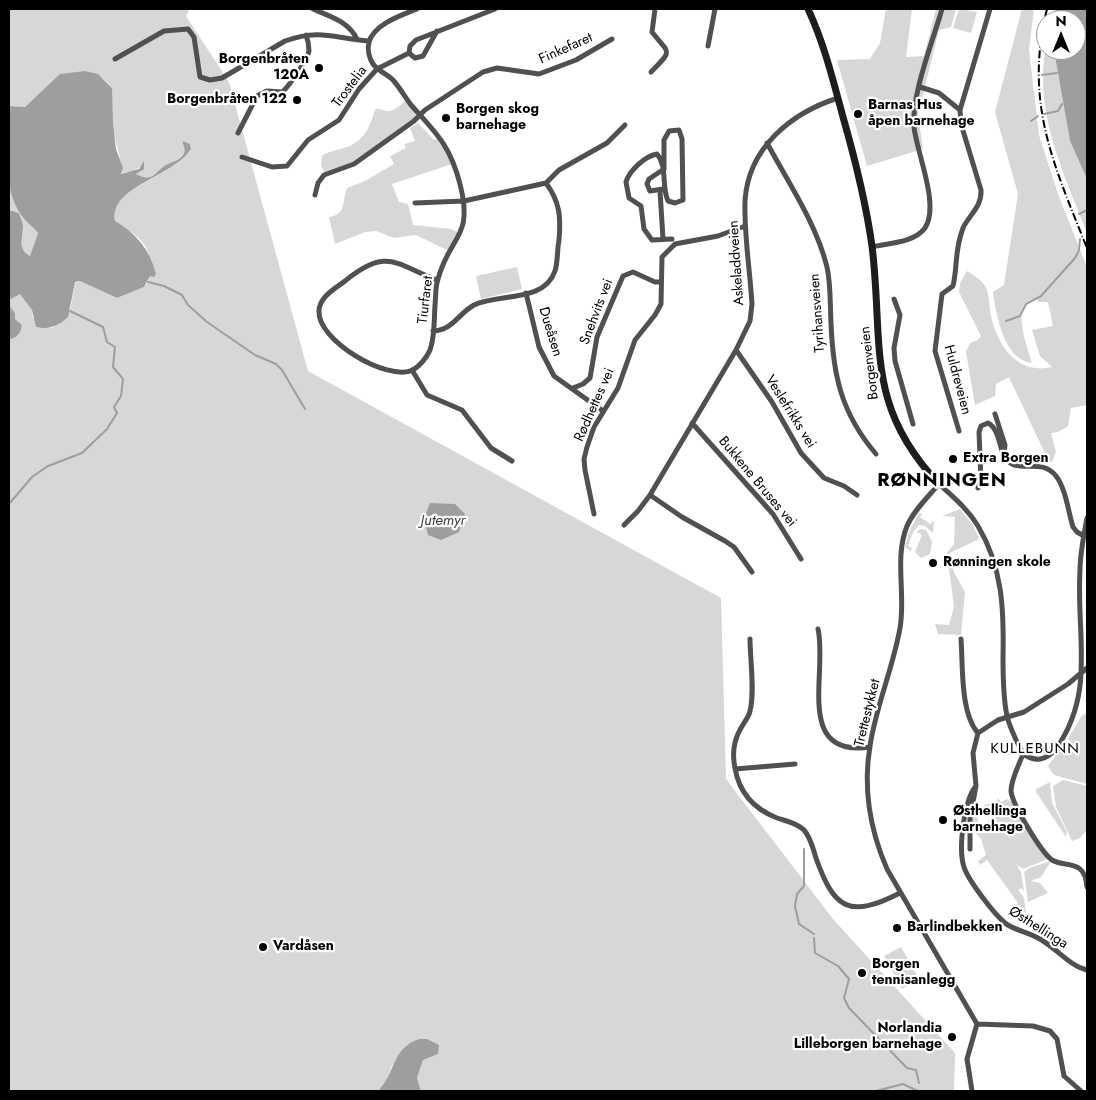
<!DOCTYPE html>
<meta charset="utf-8">
<style>
body{margin:0}
#map{position:relative;width:1096px;height:1100px;overflow:hidden;background:#fff;font-family:Jost,sans-serif}
canvas{display:block}
.frame{position:absolute;inset:0;border:10px solid #000;pointer-events:none}
.north{position:absolute;left:1036px;top:10px;width:50px;height:50px;box-sizing:border-box;background:#fff;border:1px solid #999;border-radius:50%;rotate:0deg;font-size:14px;font-weight:700;line-height:20px;text-align:center;color:#000}
.north::after{content:'';display:block;margin:auto;width:18px;height:22px;background:#000;clip-path:polygon(50% 0,100% 100%,50% 72%,0 100%)}
</style>
<div id="map">
<canvas width="1096" height="1100"></canvas>
<div class="frame"></div>
<div class="north">N</div>
</div>
<script>
const context = document.querySelector('canvas').getContext('2d');
context.lineJoin = 'round';
function fillPath(path, color) { context.fillStyle = color; context.fill(path, 'evenodd'); }
function trace(path, color, width, dash) { context.strokeStyle = color; context.lineWidth = width; context.lineCap = dash ? 'butt' : 'round'; context.setLineDash(dash || []); context.stroke(path); }
function label(font, color, halo, rows, align = 'center') {
  context.font = font + ' Jost,sans-serif'; context.lineWidth = 4.5; context.setLineDash([]); context.textBaseline = 'middle'; context.strokeStyle = halo; context.fillStyle = color; for (const [text, x, y, turn = 0] of rows) {
    context.save(); context.translate(x, y); context.rotate((+turn || 0) * Math.PI / 180); context.textAlign = isNaN(turn) ? turn : align; if (halo) context.strokeText(text, 0, 0); context.fillText(text, 0, 0); context.restore();
  }
}
fillPath(new Path2D(`
 M9 9H190L186 16 229 82 308 371 721 598 726 779 833 919 955 1053 954 1091H421L417 1078 423 1060 438 1054 392 1065 386 1083 378 1091H9V340C17 337 21 334 22 325L15 319V313L9 305V300L20 293 32 310 33 318 47 327 52 328 70 311 75 283 80 281 117 298 144 287C154 277 151 253 143 243 137 235 123 227 115 221 109 186 175 177 191 149L190 144 183 141C182 146 187 150 183 155 178 162 169 162 163 167 153 175 150 182 136 174L144 168V164L132 172 120 173C123 159 115 143 113 128 111 115 112 101 112 88 84 51 50 85 25 107L9 106Z
 M886 9H912L906 57 924 56 936 9H956L951 27 939 30 918 115 923 149 867 166 837 60 870 59 880 43Z
 M959 9 977 12 971 33 953 28Z
 M1022 9H1034L1029 50 1039 135 1058 194 1087 267V405L1071 408 1068 426 1058 432 1051 433 1056 452 1052 462H1049L1009 377 996 384 995 396 975 405 966 352 970 343 978 340 981 336 959 292 960 283 967 271C973 275 981 279 985 286 990 294 989 307 991 316 998 347 1018 375 1052 367L1040 356 1032 330 1053 326 1048 302H1038L1037 299C1008 298 1028 348 1032 363 1004 360 996 315 993 292L1004 285 1018 194 995 112Z
 M1046 47V50H1054L1055 53 1070 141 1087 179V233C1064 174 1033 111 1046 47Z
 M406 100 416 114 415 118 348 165 325 173 321 166 322 156C329 151 335 151 344 148 363 143 370 127 375 110L378 108C391 115 396 109 406 100Z
 M418 123 434 140 438 138 452 164 392 184 399 202 408 204 413 225 451 229 459 233 449 251 416 235 394 238 376 231 365 232 335 244 329 217C346 215 342 202 347 188L365 181 394 164 390 156 406 148 404 144 415 141 410 128Z
 M9 187 23 217 29 221 38 233 30 257C17 249 23 238 23 226 23 222 20 217 19 213L9 210Z
 M517 267 522 289 481 299 476 276Z
 M960 509 973 525 979 539 950 553 954 572 965 592 961 635 938 634 935 624 949 625 954 607 947 553 954 544 955 517 942 516Z
 M920 513 922 514 920 517 930 524 934 521 933 533 925 526 919 525 913 532 908 546 912 548 911 551 905 547C909 533 911 524 920 513Z
 M920 529 926 530 932 542 930 554 921 558 915 552 922 535 917 532Z
 M1086 714 1087 715V784L1054 775 1048 766 1067 741 1082 715Z
 M1063 780 1087 786V830L1080 838 1072 841 1056 807 1053 786Z
 M1050 782 1052 803 1067 832 1066 837 1036 792V789Z
 M998 798 1001 802 1007 799 1013 803 1040 846V851L1048 859 1023 869 1016 864 1021 872 1024 891 1021 888 1018 890 1024 898 1026 913 1020 908 1014 910 1013 908 1018 903 987 860 980 865 978 861 986 855 981 839 971 827 975 800 978 821 982 825 994 818 983 808 984 805 996 802Z
 M1051 861 1041 877 1031 881 1040 883 1048 893 1028 902 1024 872 1029 868Z
 M901 947 919 979 902 989 884 956Z`), '#d7d7d7');
fillPath(new Path2D(`
 M1056 9H1087V179L1070 141 1054 50H1076V20H1053Z
 M85 71 98 74 112 88 113 124 116 149 123 168 121 174 139 169 144 161V169L136 174C151 182 153 175 163 167 169 162 178 162 183 155 187 150 182 146 183 141L190 144 191 149C174 177 109 186 115 221 136 233 150 250 156 274L154 277 150 276 144 287 117 298 80 281 75 282 68 317C58 326 49 330 36 327L32 310 20 294 9 300V210L19 213C20 217 23 222 23 226 23 238 17 249 30 256L38 233C33 226 26 222 22 216 0 186 9 140 9 106L25 107 60 74Z
 M9 305 15 313V319L22 325C21 334 17 337 9 340Z
 M430 503 455 504 465 514 459 532 441 540 428 535 424 518Z
 M419 1039H427L439 1045 438 1054 423 1060 417 1078 421 1091H378C396 1073 391 1049 419 1039Z`), '#9e9e9e');
trace(new Path2D(`
 M1042 75 1057 73
 M1044 114 1058 111 1062 104
 M1031 121 1038 116
 M1079 214 1087 210
 M148 282 164 286 182 295 188 305 207 322 255 355 276 364 282 370 305 409
 M1006 321 1020 316 1026 304 1041 296 1075 258 1079 250 1080 239
 M9 504 32 477 48 466 82 453 107 429 117 413 114 407 121 396 123 379 113 367 115 347 107 342 103 327 70 311
 M804 849V886L797 894 795 906 799 924 814 934
 M814 938 815 953 838 966 849 979 844 998 849 1008 907 1068 916 1070 919 1083
 M876 1091 903 1084 918 1091`), '#9e9e9e', 2);
trace(new Path2D(`
 M313 9C331 17 348 21 357 39
 M417 9C402 15 374 24 369 42 367 49 369 58 373 64 378 71 387 74 393 80 400 88 405 97 411 105 436 133 450 145 460 184 474 238 450 235 438 279 435 287 436 297 435 305 434 320 435 337 430 350 427 357 420 366 413 370 387 382 317 340 319 311 319 297 336 288 345 281 387 247 395 264 437 280
 M708 46 715 9
 M409 53 415 58 423 56 437 31
 M115 59 164 31 188 29 194 37 200 77 210 80 222 78 285 41C322 28 335 39 369 41
 M651 72C674 49 669 54 652 32L655 9
 M920 87 939 93 960 110
 M238 133 257 96 267 91 282 92C288 88 308 58 309 51 309 46 308 40 306 35
 M767 143C788 182 816 223 827 267 831 285 830 305 831 323 833 375 841 413 876 454
 M242 157 272 167 287 166 308 140 339 120 359 89 377 69 409 53 410 46 416 40 495 9
 M664 169V140L669 131 679 130 682 139 683 200 675 203 668 201C661 186 668 167 657 154 645 156 629 171 626 182L629 198 641 206 644 229 652 240 672 239
 M663 189 650 191 647 184 649 179 664 169
 M660 191 663 239
 M315 195 318 183 324 175 354 164 414 121 425 110 483 72 497 68 539 74 576 60 612 39
 M415 203 464 201 546 183 559 170 607 143 625 125
 M872 247C888 243 914 243 925 228 940 205 917 154 914 127 911 95 933 41 942 9
 M526 293 539 347 554 376 603 411
 M894 299 900 315 894 348 895 361 913 424
 M433 331C453 330 458 314 474 305 499 293 544 303 555 271 558 262 557 250 559 240 561 217 560 202 546 183
 M736 350 772 402 801 453 824 478 844 486 857 495
 M412 370 427 395 462 410 491 448 512 461
 M573 388 583 384 590 378 597 337 623 276 633 272 655 282H661
 M995 414 1005 445 1004 453
 M692 423 773 514 801 559
 M959 431 935 351 942 294 953 286C958 264 954 252 963 228 969 215 982 207 981 190L961 124 960 110 990 9
 M978 488 981 481 979 432 981 426 988 423C1001 430 998 450 1007 460 1019 474 1041 457 1056 476 1066 489 1068 511 1073 527L1077 532 1084 536
 M650 495 682 517 725 541 734 547 752 572
 M594 514 585 470 584 459 587 447 594 427 618 388 635 340 655 315 661 304 662 257 675 244 718 236 745 226
 M624 525 638 511 650 495 736 350 750 321 752 304C750 270 744 236 745 201 748 148 791 113 838 98
 M818 629C828 672 794 758 870 747
 M750 639C750 658 755 693 750 711 749 717 744 722 741 728 734 740 732 754 735 768 739 792 754 809 777 818 786 821 797 823 804 830 811 838 813 849 816 858 834 909 849 919 900 893
 M961 639C963 665 960 713 978 733
 M1023 754C1036 762 1045 761 1056 749 1096 692 1076 636 1080 570 1080 553 1084 535 1087 518
 M735 769 795 764
 M976 786C964 800 958 849 964 867 968 880 994 914 1005 923 1013 930 1032 933 1043 941 1058 950 1070 966 1087 970
 M970 849V818L976 786 973 753 978 733 998 720 1024 712 1068 684 1087 668
 M977 1024 1033 1026 1050 1031 1057 1039 1064 1076 1081 1091
 M972 1091 967 1059 977 1024 887 869C870 830 863 788 870 746 876 706 893 668 900 628 906 595 894 558 907 526 914 510 928 497 939 484 953 497 968 509 978 526 1003 568 1004 611 1003 658 1003 677 1003 697 1007 716 1010 729 1017 742 1023 754 1019 765 1011 779 1011 791 1012 804 1041 852 1052 860 1065 868 1085 858 1087 887`), '#505050', 5);
trace(new Path2D(`
 M808 9C824 43 833 80 843 117 855 159 866 203 872 246 884 344 864 405 939 484`), '#1d1d1d', 7);
trace(new Path2D(`
 M1047 9C1024 102 1053 163 1087 248`), '#000', 2, [8, 2.5, 1, 2.5]);
for (const [x, y, r, color] of [
 [319,68,5,"#000"],
 [297,100,5,"#000"],
 [858,114,5,"#000"],
 [446,118,5,"#000"],
 [953,459,5,"#000"],
 [933,563,5,"#000"],
 [943,820,5,"#000"],
 [897,928,5,"#000"],
 [263,947,5,"#000"],
 [862,973,5,"#000"],
 [952,1037,5,"#000"]
]) { const dot = new Path2D(); dot.arc(x, y, r, 0, 2 * Math.PI); context.fillStyle = color; context.fill(dot); trace(dot, '#fff', 2); }
label('14px', '#000', '#fff', [
 ["Finkefaret",566,49,-24],
 ["Trostelia",350,87,-53],
 ["Askeladdveien",737,263,-94],
 ["Tiurfaret",426,300,-83],
 ["Snehvits vei",597,312,-69],
 ["Tyrihansveien",818,313,-94],
 ["Dueåsen",550,332,73],
 ["Borgenveien",870,363,-97],
 ["Huldreveien",957,380,75],
 ["Rødhettes vei",595,405,-66],
 ["Veslefrikks vei",790,412,58],
 ["Bukkene Bruses vei",757,482,50],
 ["Trettestykket",868,713,-76],
 ["Østhellinga",1038,928,32]
]);
label('bold 14px', '#000', '#fff', [
 ["Borgenbråten",309,60,"right"],
 ["120A",309,76,"right"],
 ["Borgenbråten 122",287,100,"right"],
 ["Barnas Hus",868,106],
 ["åpen barnehage",868,122],
 ["Borgen skog",456,110],
 ["barnehage",456,126],
 ["Extra Borgen",963,459],
 ["Rønningen skole",943,563],
 ["Østhellinga",953,812],
 ["barnehage",953,828],
 ["Barlindbekken",907,928],
 ["Vardåsen",273,947],
 ["Borgen",872,965],
 ["tennisanlegg",872,981],
 ["Norlandia",942,1029,"right"],
 ["Lilleborgen barnehage",942,1045,"right"]
], 'left');
label('italic 15px', '#3f3f3f', '#fff', [
 ["Jutemyr",443,521]
]);
context.letterSpacing = '1px';
label('15px', '#000', '#fff', [
 ["KULLEBUNN",1035,749]
]);
context.letterSpacing = '0px';
context.letterSpacing = '1px';
label('bold 19px', '#000', '#fff', [
 ["RØNNINGEN",942,481]
]);
context.letterSpacing = '0px';
</script>
